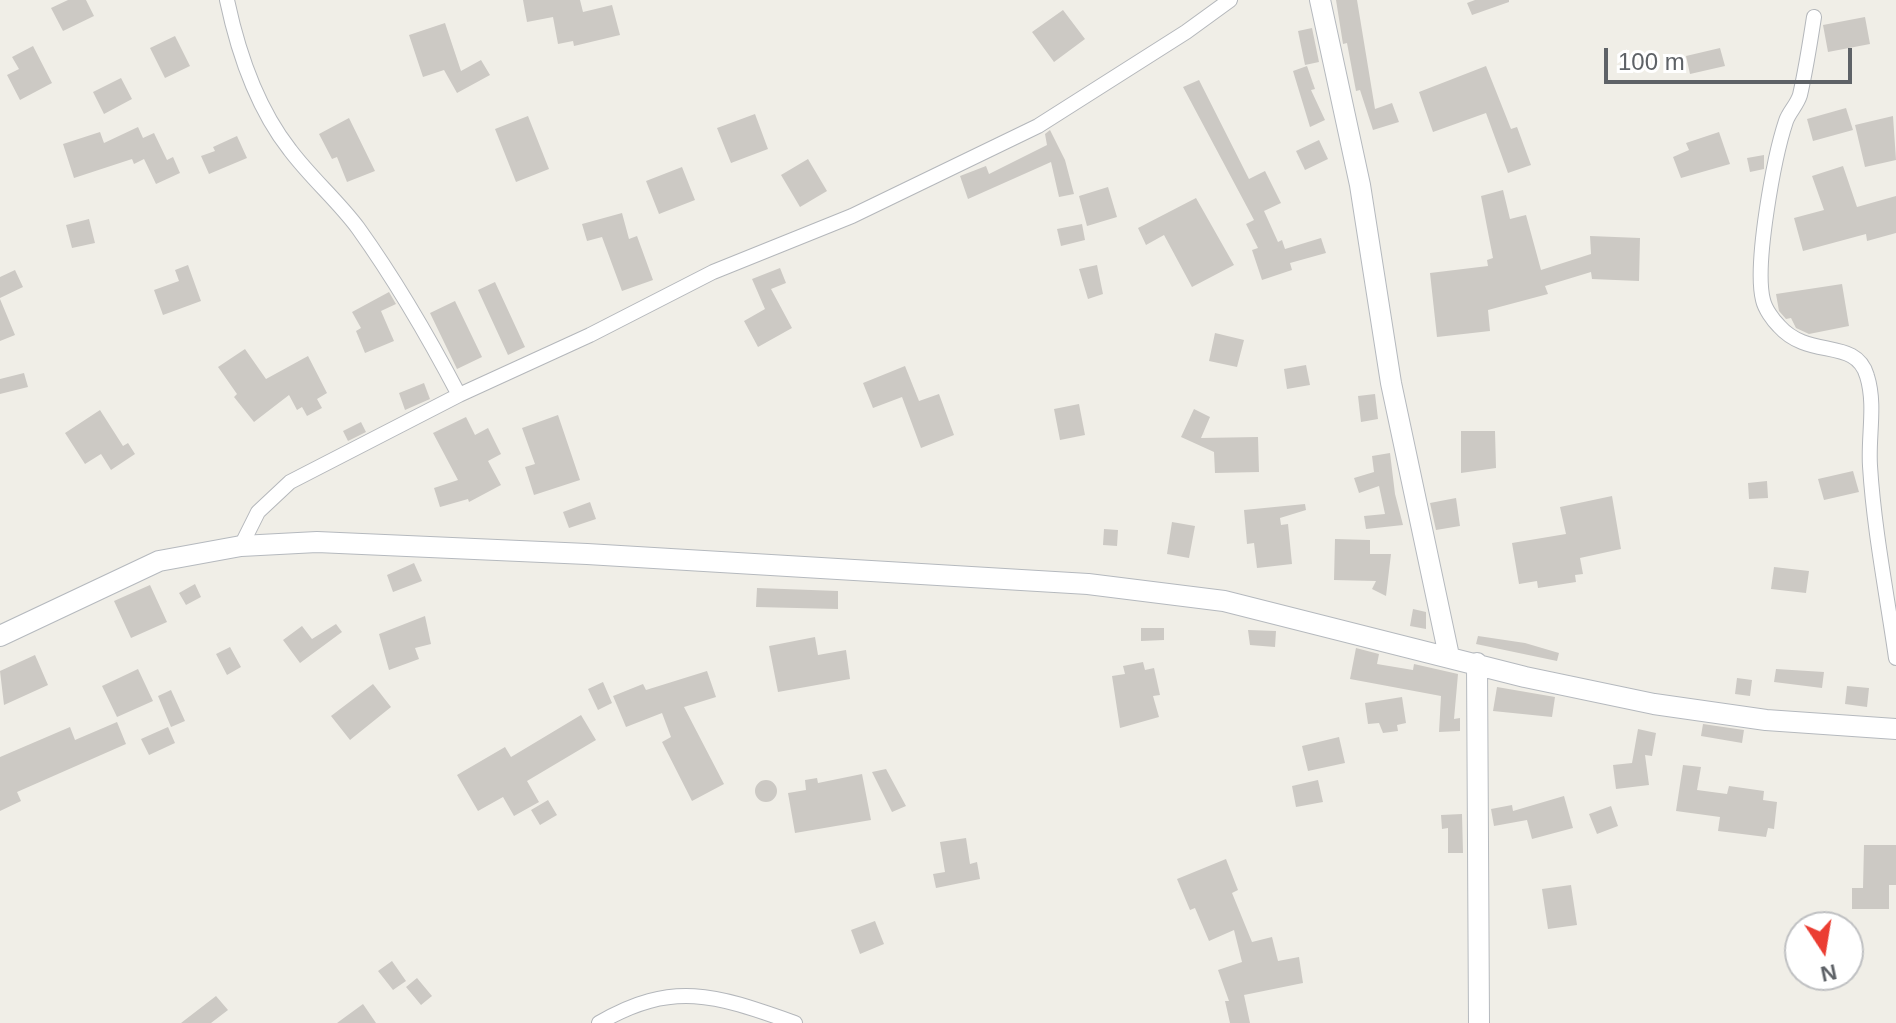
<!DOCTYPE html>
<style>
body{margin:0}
#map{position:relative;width:1896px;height:1023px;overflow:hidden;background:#f0eee7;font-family:Arial,sans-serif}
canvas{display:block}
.north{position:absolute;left:1784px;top:911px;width:80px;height:80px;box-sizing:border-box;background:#fff;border:2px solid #bfc0c2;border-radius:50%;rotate:168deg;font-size:22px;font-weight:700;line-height:32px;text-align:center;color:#5e6267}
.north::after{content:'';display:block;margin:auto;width:28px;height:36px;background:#eb3d32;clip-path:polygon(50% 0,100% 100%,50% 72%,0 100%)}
.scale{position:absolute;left:1604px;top:48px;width:248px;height:36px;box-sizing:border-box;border:4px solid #5e6267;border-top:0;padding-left:10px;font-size:24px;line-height:28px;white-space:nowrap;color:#5e6267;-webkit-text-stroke:6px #fff;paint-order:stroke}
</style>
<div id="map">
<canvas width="1896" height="1023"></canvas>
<div class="north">N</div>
<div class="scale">100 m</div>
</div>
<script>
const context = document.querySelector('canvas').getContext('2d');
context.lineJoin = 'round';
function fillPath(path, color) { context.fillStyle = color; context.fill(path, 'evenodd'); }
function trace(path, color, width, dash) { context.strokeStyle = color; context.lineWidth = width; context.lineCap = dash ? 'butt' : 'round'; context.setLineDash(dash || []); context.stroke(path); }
fillPath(new Path2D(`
 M68 0H86L94 16 63 31 51 8Z
 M523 0H580L583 12 612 5 620 35 574 46 573 41 558 44 553 17 527 22Z
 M1336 0H1357L1375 109 1392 103 1399 122 1373 130 1360 90 1356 91 1347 43 1343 44Z
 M1475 0H1509V2L1472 15 1467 3Z
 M1063 10 1085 39 1054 62 1032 32Z
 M1865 17 1870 44 1828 52 1823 25Z
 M445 23 461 71 481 60 490 75 457 93 444 70 423 77 409 35Z
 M1312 28 1319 62 1305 65 1298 31Z
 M175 36 190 66 165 78 150 48Z
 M33 46 52 83 20 100 7 75 19 69 12 57Z
 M1720 48 1725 66 1690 74 1686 56Z
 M1307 66 1315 89 1311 90 1325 120 1310 127 1293 71Z
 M1486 66 1511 129 1517 127 1531 165 1508 173 1486 113 1433 132 1419 92Z
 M121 78 132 99 104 114 93 92Z
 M1199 80 1249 179 1265 171 1281 203 1264 211 1278 242 1282 240 1285 249 1321 238 1326 253 1290 263 1292 270 1262 280 1252 250 1258 248 1246 224 1254 220 1183 87Z
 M1846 108 1853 130 1813 141 1807 119Z
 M755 114 768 149 731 163 717 128Z
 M528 116 549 169 516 182 495 129Z
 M1893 116 1896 160 1865 167 1855 125Z
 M349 118 375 171 347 182 337 157 332 159 319 134Z
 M138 127 143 138 154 133 167 160 173 157 180 173 156 184 144 159 134 164 132 159 74 178 63 144 100 132 104 143Z
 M1050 130 1065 160 1074 194 1059 197 1051 162 968 199 960 176 986 166 989 174 1047 145 1045 134Z
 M1719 132 1730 164 1681 178 1673 157 1689 150 1686 143Z
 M237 136 247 158 209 174 201 156 215 151 213 147Z
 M1319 140 1328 159 1305 170 1296 151Z
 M1764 155V169L1750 172 1747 158Z
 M808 159 827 191 800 207 781 175Z
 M1843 166 1857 207 1896 196V233L1867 241 1866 234 1803 251 1794 218 1824 210 1812 176Z
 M682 167 695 200 659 214 646 181Z
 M1108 187 1117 217 1087 226 1079 196Z
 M1503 190 1510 219 1526 215 1541 270 1591 254 1590 236 1640 238 1639 281 1592 279 1591 272 1545 286 1548 294 1488 310 1490 331 1437 337 1430 273 1488 266 1487 260 1493 258 1481 196Z
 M1196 198 1234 265 1192 287 1164 235 1146 245 1138 228Z
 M622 213 629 239 637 236 653 280 622 291 602 237 587 241 582 224Z
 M89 219 95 243 72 248 66 225Z
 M1082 224 1085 240 1061 246 1057 229Z
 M188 265 201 301 163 315 154 290 179 281 175 270Z
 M1097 265 1103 294 1088 299 1079 269Z
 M780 268 786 283 771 289 792 328 758 347 744 321 765 309 752 279Z
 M15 270 23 287 0 298V277Z
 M495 282 525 347 508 355 478 290Z
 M1842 284 1849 326 1809 334 1796 328 1791 318 1786 319 1779 311 1776 294Z
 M389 292 396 304 381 311 394 341 365 353 356 331 361 328 352 312Z
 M0 299 15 335 0 341Z
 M455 301 482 357 457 369 430 313Z
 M1215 333 1244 340 1237 367 1209 361Z
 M245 349 266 379 308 356 327 393 317 399 322 408 307 416 302 407 297 410 289 395 254 422 234 397 237 394 218 367Z
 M1306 365 1310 385 1287 389 1284 369Z
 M905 366 919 401 939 394 954 435 921 448 902 397 873 408 863 383Z
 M24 373 28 387 0 394V379Z
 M424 383 430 399 405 410 399 393Z
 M1375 394 1378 419 1361 422 1358 396Z
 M1079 404 1085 435 1060 440 1054 409Z
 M1194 409 1210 417 1201 438 1258 437 1259 472 1215 473 1214 452 1181 437Z
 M100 410 123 446 128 443 135 454 111 470 101 454 85 464 65 433Z
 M558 415 580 480 534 495 525 467 535 464 522 428Z
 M466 417 475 435 488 428 501 454 488 461 501 485 469 502 468 499 440 507 434 488 458 480 433 433Z
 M361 422 366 432 348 441 343 431Z
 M1461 431H1495L1496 468 1461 473Z
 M1390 453 1395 494 1403 525 1366 529 1364 516 1385 514 1379 486 1359 493 1354 478 1374 472 1372 456Z
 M1853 471 1859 492 1824 500 1818 479Z
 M1767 481 1768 498 1749 499 1748 483Z
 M1612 496 1621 549 1580 558 1583 574 1575 575 1576 582 1538 588 1537 581 1519 584 1512 543 1566 534 1560 507Z
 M1456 498 1460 526 1436 530 1430 503Z
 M590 502 596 519 569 528 563 512Z
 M1305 504 1306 510 1280 518 1281 525 1288 524 1292 564 1257 568 1254 543 1247 544 1244 510Z
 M1172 522 1195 526 1189 558 1167 554Z
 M1104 529 1118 530 1117 546 1103 545Z
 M1335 539 1370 540V554H1391L1386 596 1372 589 1376 581 1334 580Z
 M414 563 422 581 393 592 387 575Z
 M1774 567 1809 571 1806 593 1771 589Z
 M195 584 201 597 186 605 179 593Z
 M150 585 167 622 131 638 114 601Z
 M757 588 838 591V609L756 607Z
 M1413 609 1426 612V629L1410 626Z
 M425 616 431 644 415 648 419 659 389 670 379 634Z
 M336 624 342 632 300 663 283 640 302 626 312 639Z
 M1141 628H1164V640L1141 641Z
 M1248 630 1276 631 1275 647 1250 645Z
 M1478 636 1525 643 1559 653 1557 661 1476 644Z
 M815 637 818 655 846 650 850 679 778 692 769 646Z
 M230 647 241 667 227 675 216 654Z
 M1356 648 1379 654 1377 664 1413 670 1414 664 1458 674 1454 719 1460 718V731L1439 732 1441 696 1350 679Z
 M35 655 48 685 4 705 0 671Z
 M1143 662 1145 670 1154 668 1160 695 1153 696 1159 717 1120 728 1112 676 1125 674 1123 666Z
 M138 669 153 701 117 717 102 686Z
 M1776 669 1824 672 1822 688 1774 682Z
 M707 671 716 697 684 707 724 784 692 801 662 742 671 737 662 713 626 727 613 696 643 684 646 690Z
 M1737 678 1752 680 1750 696 1735 694Z
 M603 682 612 703 598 710 588 689Z
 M373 684 391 707 350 740 331 716Z
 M1847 686 1869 688 1867 707 1845 704Z
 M1497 687 1555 697 1552 717 1493 711Z
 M171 690 185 721 171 727 158 696Z
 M1402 697 1406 723 1397 725 1398 731 1383 733 1379 723 1368 724 1365 703Z
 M581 715 596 740 527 781 539 802 514 816 503 797 478 811 457 775 505 747 511 757Z
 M117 722 126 744 17 792 21 801 0 811V757L70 727 75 740Z
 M1703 724 1744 730 1742 743 1701 736Z
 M168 727 175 743 149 755 141 739Z
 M1638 729 1656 733 1652 756 1645 755 1649 785 1616 789 1613 765 1632 763Z
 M1339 737 1345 763 1308 771 1302 746Z
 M1683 765 1701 767 1697 790 1727 794 1729 786 1764 791 1763 800 1777 802 1774 829 1768 828 1766 837 1718 831 1720 817 1676 811Z
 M886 769 906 806 892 812 872 772Z
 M862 774 871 820 795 833 788 793 806 790 805 780 817 778 818 783Z
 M755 791a11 11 0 1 1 22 0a11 11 0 1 1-22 0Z
 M1318 780 1323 802 1296 807 1292 786Z
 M1564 796 1573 828 1532 839 1527 820 1494 826 1491 809 1512 805 1513 811Z
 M548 800 557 815 540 825 531 810Z
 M1611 806 1618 826 1597 834 1589 814Z
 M1462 814 1463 853H1448V828L1442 829 1441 815Z
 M966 838 970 864 977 862 980 879 936 888 933 874 945 872 940 842Z
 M1864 845H1896V885H1889V909H1852V888H1863Z
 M1226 859 1238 890 1232 893 1252 942 1272 937 1278 961 1299 957 1303 983 1244 995 1250 1023H1230L1225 1001H1229L1218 970 1242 962 1234 930 1209 941 1195 908 1190 910 1177 879Z
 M1571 885 1577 925 1548 929 1542 889Z
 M875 921 884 944 860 954 851 930Z
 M392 961 406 981 393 990 378 971Z
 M417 978 432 996 421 1005 406 987Z
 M216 996 228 1010 211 1023H181Z
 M363 1004 376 1023H337Z`), '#ccc9c4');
const street = new Path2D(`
 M227 0C238 52 257 108 290 150 311 178 338 201 358 228 396 281 429 338 459 395
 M1814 17C1810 43 1806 69 1800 95 1797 105 1789 112 1786 121 1774 157 1754 265 1763 300 1765 309 1773 320 1779 326 1809 360 1856 337 1867 376 1876 405 1868 436 1870 466 1874 530 1887 595 1896 658
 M241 546 258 512 290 482 459 395 590 335 713 272 852 216 1038 126 1186 32 1230 0
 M599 1023C674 979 718 996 795 1023`);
const secondary = new Path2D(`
 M1320 0 1360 185 1391 383 1449 656
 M0 636 159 561 241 546 317 542 587 554 1088 584 1224 601 1525 677 1654 704 1766 720 1896 729
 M1477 663 1479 1023`);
trace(street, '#b4b7bb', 16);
trace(secondary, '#b5b9be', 22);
trace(street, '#fff', 14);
trace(secondary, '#fff', 20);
</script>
